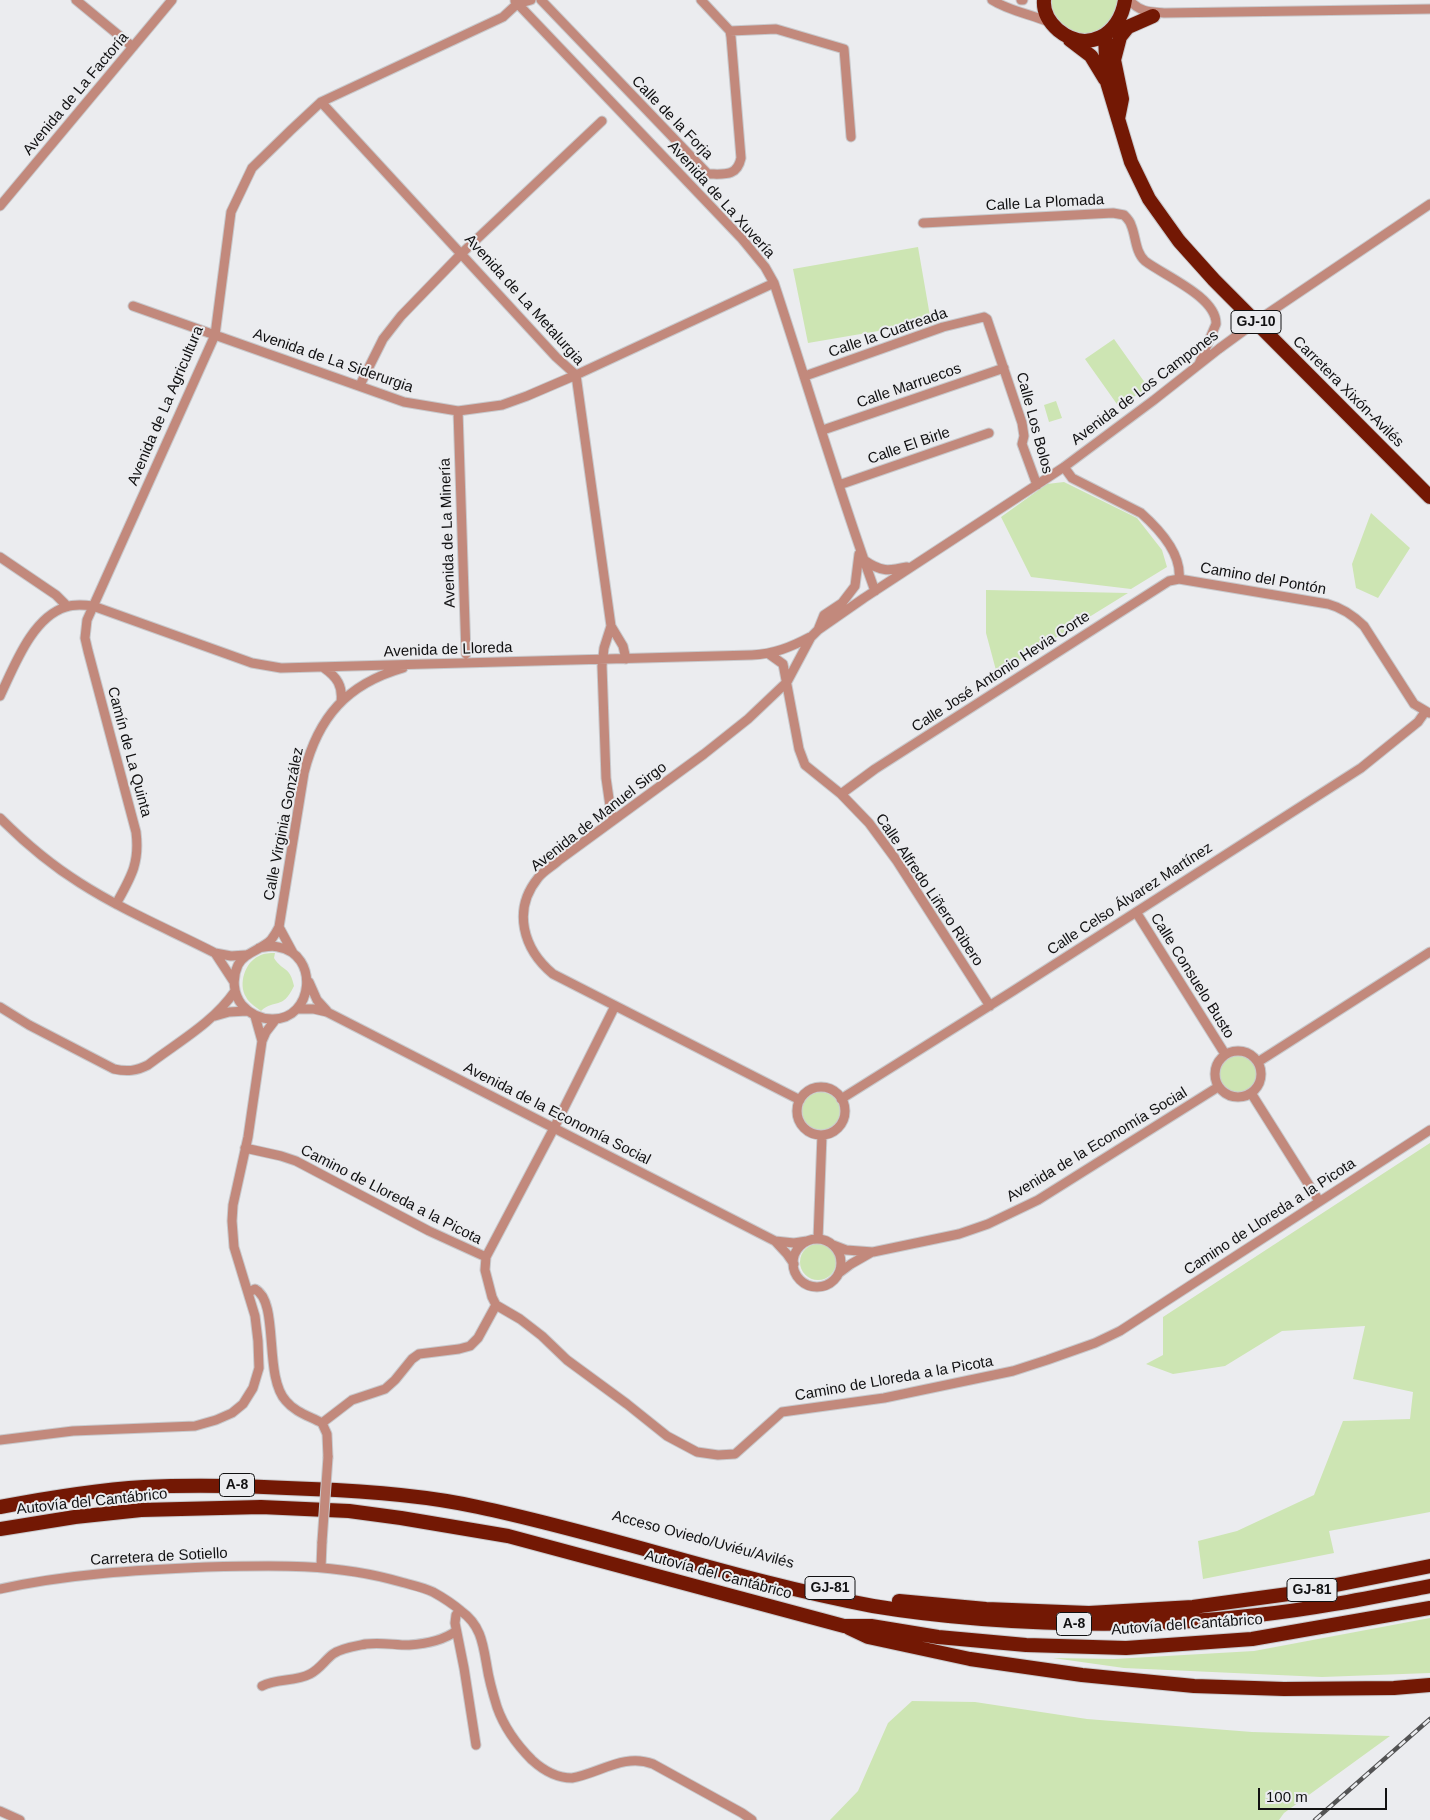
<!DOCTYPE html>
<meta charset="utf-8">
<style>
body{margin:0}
#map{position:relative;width:1430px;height:1820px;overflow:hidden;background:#ebecef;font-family:Helvetica,sans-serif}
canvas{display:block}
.scale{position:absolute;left:1258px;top:1788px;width:129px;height:22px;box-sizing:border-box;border:2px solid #111112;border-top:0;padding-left:6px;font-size:15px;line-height:18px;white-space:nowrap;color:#111112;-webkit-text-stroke:4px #ebecef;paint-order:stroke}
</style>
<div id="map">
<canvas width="1430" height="1820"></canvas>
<div class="scale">100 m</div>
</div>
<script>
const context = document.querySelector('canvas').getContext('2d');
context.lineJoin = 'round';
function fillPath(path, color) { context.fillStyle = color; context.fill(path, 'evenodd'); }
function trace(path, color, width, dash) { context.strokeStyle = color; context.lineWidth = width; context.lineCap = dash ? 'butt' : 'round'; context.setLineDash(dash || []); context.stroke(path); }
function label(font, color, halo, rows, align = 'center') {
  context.font = font + ' Helvetica,sans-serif'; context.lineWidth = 4; context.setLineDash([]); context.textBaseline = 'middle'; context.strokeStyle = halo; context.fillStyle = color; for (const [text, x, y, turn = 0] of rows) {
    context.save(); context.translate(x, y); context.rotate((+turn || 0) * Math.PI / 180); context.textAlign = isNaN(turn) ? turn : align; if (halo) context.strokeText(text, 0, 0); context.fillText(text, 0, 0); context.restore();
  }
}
fillPath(new Path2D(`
 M1049 0H1118C1116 46 1053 46 1049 0Z
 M918 247 931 322 808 343 793 269Z
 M1114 339 1148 387 1119 407 1085 359Z
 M1056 401 1062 418 1049 422 1044 405Z
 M1064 482 1137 518 1162 550 1167 567 1131 589 1031 577 1001 517 1047 484Z
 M1371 513 1410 548 1378 598 1356 588 1352 564Z
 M986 590 1128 593 997 674 986 633Z
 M275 953 274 958C283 972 290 966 294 986 282 1011 275 998 261 1011 256 1007 249 1003 246 997 238 984 245 962 259 956 264 953 270 953 275 953Z
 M1219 1074a19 19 0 1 1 38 0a19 19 0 1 1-38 0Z
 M802 1111a19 19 0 1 1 38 0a19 19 0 1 1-38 0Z
 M1430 1143V1512L1329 1531 1334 1553 1203 1579 1198 1541 1237 1531 1314 1495 1343 1421 1410 1419 1413 1392 1353 1379 1365 1326 1282 1331 1225 1366 1173 1374 1146 1364 1163 1355V1317Z
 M800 1262a18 18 0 1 1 36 0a18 18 0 1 1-36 0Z
 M1430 1618V1673L1322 1677 1124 1668 1053 1658 1114 1659 1254 1651Z
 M912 1701 975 1702 1087 1719 1252 1732 1390 1736 1284 1813 1279 1820H830L858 1791 888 1723Z`), '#cde5b3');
const minor = new Path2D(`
 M76 0 133 47
 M541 0 708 174C724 174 737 177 741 158L731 37 730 31 701 0
 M992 0C1009 11 1030 14 1049 22
 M1021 0H1023
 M1129 0C1140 12 1149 12 1164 13L1430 9
 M515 1 742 239 765 267 774 283C808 386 838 489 875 591
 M730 31 776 29 844 49 851 137
 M321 102 556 357 576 375 611 626 604 648 602 666 606 778 611 813 614 819
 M0 206 172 0
 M923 223 1113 213 1124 215C1127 218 1130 221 1131 225 1136 236 1135 252 1145 261 1163 275 1217 297 1216 324L1199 364
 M133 306 404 402 458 411 502 405 527 396 576 375 774 283
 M1264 316 1430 204
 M805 376 943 327 984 317 987 319 1022 423 1024 436 1022 444 1037 485
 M360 385 383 339 401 316 462 253 602 121
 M458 411 466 654
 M823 430 1004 368
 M1064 467 1072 478 1141 513C1159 529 1182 554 1179 579L1328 604C1343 608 1353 615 1364 626L1414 704 1429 713
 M839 485 989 433
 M0 557 56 595 67 606
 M864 560C881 572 888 571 907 567
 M611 626 623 646 626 659
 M818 630 824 615 842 603 855 586 859 554
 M769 654 783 664 799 749 805 765 841 794 869 823 897 861 990 1006
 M324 668C337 677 343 686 341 702
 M0 696C14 667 32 617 66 607 74 604 85 605 93 606L252 663 281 668 752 655C774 654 791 647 810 637
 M841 794 875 769 1169 581 1179 579
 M0 818C24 842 51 865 80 883 122 910 170 930 215 953L231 956 246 955
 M116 904C131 877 140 863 136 832L88 651 85 638 87 620 215 335 231 212 252 168 291 130 321 102 503 17 517 4 531 0
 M1136 912 1225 1054
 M279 927 293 953
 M259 948C265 947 272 945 278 947 320 954 314 1020 272 1019 259 1019 250 1014 242 1005 233 994 232 978 238 965 245 952 261 950 271 940 274 936 277 931 279 927L304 773C318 717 347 684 403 668
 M215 953 234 982
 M309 982 317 1000 327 1011
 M615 1006 554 1128 486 1257 485 1270 492 1297 496 1305 520 1319 542 1336 567 1360 627 1404 667 1436 697 1452 718 1455 735 1454 782 1412 884 1398 1013 1371 1047 1360 1095 1343 1120 1331 1430 1130
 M0 1007 29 1025 114 1069C127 1072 136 1071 148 1065 178 1042 213 1023 235 991
 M297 1009H314L327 1012 775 1241 787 1254 794 1264
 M215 1016 229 1012 247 1011
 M255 1016 262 1041
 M1215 1074a23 23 0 1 1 46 0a23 23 0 1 1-46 0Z
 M1258 1062 1430 952
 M797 1111a24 24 0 1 1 48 0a24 24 0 1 1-48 0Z
 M1251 1093 1319 1201
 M841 1099 1013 991 1361 768 1418 722 1425 712
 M800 1100 553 974C523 949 512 910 538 878 543 871 553 866 559 860L704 754 748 719 787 682 811 637 818 630 864 598 1064 467 1154 400 1220 348
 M245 1148 281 1156 296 1161 429 1231 486 1257
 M818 1239 822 1135
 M793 1263a24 24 0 1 1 48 0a24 24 0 1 1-48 0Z
 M775 1241 794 1243 807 1241
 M833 1245 846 1250 873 1252 959 1234 988 1224 1038 1200 1218 1087
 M839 1273 851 1264 872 1252
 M249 1292 255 1289C280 1302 263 1376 286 1401 295 1412 309 1416 322 1423L327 1434 328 1457
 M322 1423 352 1400 385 1389 395 1380 412 1359 419 1354 459 1349 470 1346 478 1338 496 1305
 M0 1440 73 1431 195 1426 216 1420 232 1413 243 1404 253 1388 259 1368 258 1341 255 1316 234 1247 232 1221 233 1205 248 1137 262 1041 266 1032 276 1019
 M321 1567 322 1542
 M0 1589C68 1574 137 1570 206 1567 272 1565 337 1563 401 1582 411 1585 423 1587 433 1592 442 1597 453 1604 461 1611 481 1625 483 1644 487 1667 489 1680 493 1694 497 1707 504 1727 517 1745 532 1760 544 1771 556 1778 572 1778 600 1773 624 1753 653 1764L742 1813 752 1820
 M460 1610 456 1615 455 1623 464 1668 476 1745
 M262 1686C277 1678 295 1682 310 1674 320 1669 325 1660 333 1654 341 1648 356 1646 366 1644 381 1642 394 1645 409 1645 424 1644 444 1640 456 1631
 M0 1811 20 1820`);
const highway = new Path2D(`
 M1044 0C1043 12 1049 22 1058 30 1087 54 1120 35 1125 0
 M1105 35 1107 82 1131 162 1149 199 1179 241 1214 280 1430 497
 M1070 40 1091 56 1105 79
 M1118 119 1122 99 1114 60 1120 37 1128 27 1153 16
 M0 1507C47 1498 96 1490 144 1487 200 1484 256 1486 311 1489 367 1491 424 1495 478 1507 611 1535 739 1581 873 1606 909 1612 945 1616 982 1619 1074 1626 1166 1626 1258 1615 1315 1609 1373 1597 1430 1586
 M0 1529 75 1517 141 1510 261 1507 349 1511 401 1518 508 1536 844 1626H871L938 1637 1026 1645 1126 1648 1252 1639 1430 1608
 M899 1601 986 1609 1089 1613 1193 1607 1296 1593 1430 1566
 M849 1628 868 1637 970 1659 1082 1675 1194 1686 1284 1689 1394 1688 1430 1685`);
trace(minor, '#c8c9cc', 11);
trace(highway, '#c8c9cc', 16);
trace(minor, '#c2897c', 9);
trace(highway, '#731804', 14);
const rail = new Path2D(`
 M1315 1820 1430 1719`);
trace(rail, '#535354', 4.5);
trace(rail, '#ebecef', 2.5, [8]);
const minorBridge = new Path2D(`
 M1220 348 1264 316
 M322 1542 328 1457`);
trace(minorBridge, '#c8c9cc', 11, []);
trace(minorBridge, '#c2897c', 9);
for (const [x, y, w] of [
 [1256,322,50],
 [237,1485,35],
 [830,1588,50],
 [1312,1590,50],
 [1074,1624,35]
]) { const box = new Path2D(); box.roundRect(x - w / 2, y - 11.5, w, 23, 4); context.fillStyle = '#ebecef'; context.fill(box); trace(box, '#111112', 1); }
label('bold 14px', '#111112', null, [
 ["GJ-10",1256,322],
 ["A-8",237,1485],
 ["GJ-81",830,1588],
 ["GJ-81",1312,1590],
 ["A-8",1074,1624]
]);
label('15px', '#111112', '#ebecef', [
 ["Avenida de La Factoría",76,94,-50],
 ["Calle de la Forja",672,118,46],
 ["Avenida de La Xuvería",721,200,48],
 ["Calle La Plomada",1045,203,-3],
 ["Avenida de La Metalurgia",524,300,48],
 ["Calle la Cuatreada",888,333,-19],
 ["Avenida de La Siderurgia",333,361,19],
 ["Calle Marruecos",909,386,-19],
 ["Avenida de Los Campones",1145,388,-37],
 ["Carretera Xixón-Avilés",1348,392,45],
 ["Avenida de La Agricultura",166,406,-67],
 ["Calle Los Bolos",1034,423,75],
 ["Calle El Birle",909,446,-19],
 ["Avenida de La Minería",448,533,-92],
 ["Camino del Pontón",1263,579,10],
 ["Avenida de Lloreda",448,650,-2],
 ["Calle José Antonio Hevia Corte",1001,672,-33],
 ["Camín de La Quinta",129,752,75],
 ["Avenida de Manuel Sirgo",599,817,-38],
 ["Calle Virginia González",284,824,-79],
 ["Calle Alfredo Liñero Ribero",929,890,56],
 ["Calle Celso Álvarez Martínez",1130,899,-33],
 ["Calle Consuelo Busto",1192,976,58],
 ["Avenida de la Economía Social",557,1114,27],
 ["Avenida de la Economía Social",1097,1145,-31],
 ["Camino de Lloreda a la Picota",391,1195,27],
 ["Camino de Lloreda a la Picota",1270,1217,-33],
 ["Camino de Lloreda a la Picota",894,1379,-10],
 ["Autovía del Cantábrico",92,1502,-6],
 ["Acceso Oviedo/Uviéu/Avilés",703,1540,15],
 ["Carretera de Sotiello",159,1557,-3],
 ["Autovía del Cantábrico",718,1575,15],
 ["Autovía del Cantábrico",1187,1625,-4]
]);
</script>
